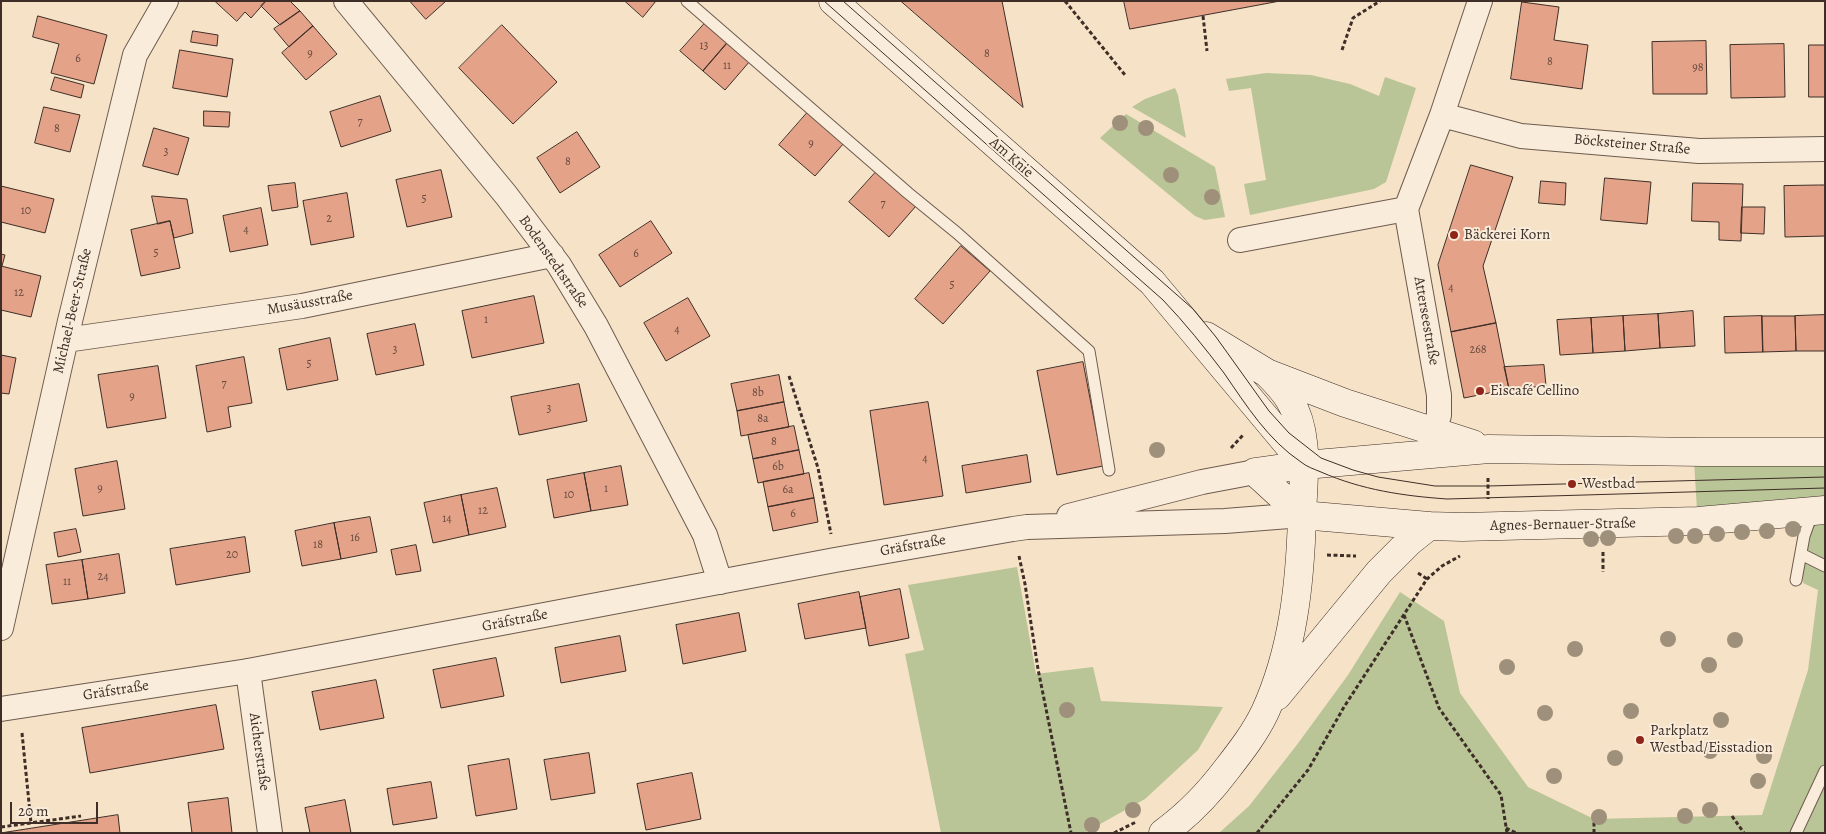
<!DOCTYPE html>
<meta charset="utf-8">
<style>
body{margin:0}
#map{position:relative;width:1826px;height:834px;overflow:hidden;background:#f6e2c6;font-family:Alegreya,serif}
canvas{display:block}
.frame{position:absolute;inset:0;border:2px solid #3f2e27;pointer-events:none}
.scale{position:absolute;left:10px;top:802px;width:88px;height:22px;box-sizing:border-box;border:2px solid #3f2e27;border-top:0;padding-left:6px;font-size:15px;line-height:18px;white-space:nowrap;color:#3f2e27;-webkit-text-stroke:4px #f9ecda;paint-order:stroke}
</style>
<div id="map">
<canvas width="1826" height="834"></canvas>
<div class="frame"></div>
<div class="scale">20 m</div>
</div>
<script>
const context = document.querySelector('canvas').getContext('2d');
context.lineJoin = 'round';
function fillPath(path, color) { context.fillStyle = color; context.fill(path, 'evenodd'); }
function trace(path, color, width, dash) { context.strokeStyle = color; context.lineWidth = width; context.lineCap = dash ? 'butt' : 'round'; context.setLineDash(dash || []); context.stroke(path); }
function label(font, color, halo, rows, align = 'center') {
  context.font = font + ' Alegreya,serif'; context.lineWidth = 4; context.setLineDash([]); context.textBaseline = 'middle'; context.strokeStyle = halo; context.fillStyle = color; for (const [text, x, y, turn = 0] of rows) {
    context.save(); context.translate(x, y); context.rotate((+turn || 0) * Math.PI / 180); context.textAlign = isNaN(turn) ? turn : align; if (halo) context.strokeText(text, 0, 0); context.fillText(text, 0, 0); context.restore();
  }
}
fillPath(new Path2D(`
 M1266 73 1311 75 1350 84 1379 96 1385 77 1416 88 1386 182 1374 189 1250 215 1244 184 1266 180 1251 88 1229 91 1226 79Z
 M1175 88 1178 95 1186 138 1132 107 1145 99Z
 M1126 114 1215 167 1225 217 1205 220 1195 216 1100 138Z
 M1694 461 1825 465V498L1697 510Z
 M1825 521V833H1219L1249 806 1296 746 1348 675 1400 592 1444 621 1460 693 1528 787 1594 819 1762 815 1808 670 1818 590 1803 583 1801 554 1809 522Z
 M1017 567 1036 674 1093 667 1101 701 1223 707 1198 750 1145 799 1084 833H941L905 654 924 650 908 585Z`), '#b9c497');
const building = new Path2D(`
 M215 1H266L251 18 245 12 237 21Z
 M266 1H290L300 11 280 25 261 6Z
 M410 1H446L426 19Z
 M625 1H656L643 17Z
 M901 1H1002L1023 107Z
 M1124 1H1280L1130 29Z
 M1522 2 1559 7 1554 40 1588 45 1582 89 1511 79Z
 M300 11 313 26 289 47 274 29Z
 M38 16 107 35 94 84 51 73 59 44 33 37Z
 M706 22 728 42 703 71 680 51Z
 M502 25 557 82 513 124 459 68Z
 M313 26 337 54 306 80 282 53Z
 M193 31 218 35 217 46 191 42Z
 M1706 41 1707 94H1653L1652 42Z
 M728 42 750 61 725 90 703 71Z
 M1784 44 1785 97 1731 98 1730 45Z
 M1809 45H1825V97H1809Z
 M180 50 233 59 227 97 173 88Z
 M55 77 84 85 81 98 51 90Z
 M380 96 391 131 341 147 330 112Z
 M44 107 80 115 70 152 35 143Z
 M204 111 230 112 229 127 204 126Z
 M808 112 844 143 815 176 779 145Z
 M154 128 189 138 178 175 143 166Z
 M577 132 600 167 560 193 537 158Z
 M1471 165 1513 177 1483 266 1496 323 1451 332 1438 265Z
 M441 170 452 217 407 227 396 180Z
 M876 172 916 206 889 237 849 202Z
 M1605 178 1651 182 1647 224 1601 220Z
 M1541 181 1566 183 1565 205 1539 203Z
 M295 183 298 207 272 211 268 186Z
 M1693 183 1743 184 1741 241 1719 240V222L1692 221Z
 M1819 185H1825V236L1785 237 1784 186Z
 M1 186 54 199 45 233 1 222Z
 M347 193 354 237 311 245 303 201Z
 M152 196 187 199 193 233 174 238 170 221 158 224Z
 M1742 207H1765L1764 234 1741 233Z
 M261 208 268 245 230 252 223 216Z
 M170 221 180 268 141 276 131 230Z
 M651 221 672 253 620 287 599 255Z
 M961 246 990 271 943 324 915 299Z
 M1 254 5 255 2 266H1Z
 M1 266 41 276 31 317 1 310Z
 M534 296 544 343 472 358 462 311Z
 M688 298 710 336 666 361 644 323Z
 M1693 311 1695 346 1660 348 1658 314Z
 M1658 314 1660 348 1625 351 1623 316Z
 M1825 315V351H1796L1795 316Z
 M1623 316 1625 351 1593 353 1591 318Z
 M1762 316 1763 352 1725 353 1724 317Z
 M1762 316H1795L1796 351 1763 352Z
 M1591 318 1593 353 1560 355 1557 320Z
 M1496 323 1509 389 1464 398 1451 332Z
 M415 324 424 365 376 375 367 334Z
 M330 338 338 380 287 390 279 349Z
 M1 355 16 358 9 394 1 393Z
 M244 357 252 403 228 407 231 427 207 432 196 366Z
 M1083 362 1103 466 1057 475 1037 371Z
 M1544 365 1546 386 1509 389 1504 367Z
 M158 366 166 418 107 428 98 375Z
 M779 375 784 402 737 411 731 384Z
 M579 384 587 421 519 435 511 397Z
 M784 402 789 427 741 436 737 411Z
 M928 402 943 496 884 505 870 411Z
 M794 426 799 450 753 459 748 435Z
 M799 450 804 474 758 483 753 459Z
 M1027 455 1031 482 966 493 962 466Z
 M117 461 125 509 83 516 75 469Z
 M621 466 628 505 591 511 584 473Z
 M584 473 591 511 554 518 547 480Z
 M809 473 814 498 768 507 763 482Z
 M497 488 506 527 469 535 461 495Z
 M461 495 469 535 433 543 424 503Z
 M814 498 818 522 773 531 768 507Z
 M370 517 377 552 341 559 334 523Z
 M334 523 341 559 302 566 295 531Z
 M76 529 81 552 58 557 54 533Z
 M245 537 250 572 176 585 170 549Z
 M416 545 421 571 396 575 391 550Z
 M119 554 125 593 88 599 82 560Z
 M82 560 88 599 52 604 46 565Z
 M900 589 909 638 869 646 860 597Z
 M859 592 866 628 805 639 798 604Z
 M739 613 746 651 683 664 676 625Z
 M620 636 626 671 561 683 555 648Z
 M496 658 504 696 441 708 433 670Z
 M376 680 384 718 320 730 312 692Z
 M216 705 224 749 90 773 82 728Z
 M589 753 595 793 551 800 544 760Z
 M509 759 517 809 476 816 468 766Z
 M692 773 701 819 646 830 637 784Z
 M431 782 437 818 393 825 387 789Z
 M228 798 232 833H192L188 803Z
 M345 800 351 833H310L305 808Z
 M118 815 120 833H1Z`);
fillPath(building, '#e4a288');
trace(building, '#3f2e27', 1);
const lane = new Path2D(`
 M687 1 908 193 957 233 1089 351 1109 470
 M1801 554 1825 566
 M1796 580 1804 536 1813 511
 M1796 833 1825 771`);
const street = new Path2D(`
 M346 1 506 195 559 265 596 326 705 535 720 582
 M1442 115 1521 136 1699 151 1825 149
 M1240 240 1406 209
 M66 340 302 306 552 255
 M1434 432 1439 415V395L1406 209 1442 115 1480 1
 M1069 516 1202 482 1255 472
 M1 628 70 321 135 55 166 1
 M248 671 270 833
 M1 709 248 671 835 560 1013 529 1027 527 1225 521 1302 515`);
const secondary = new Path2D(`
 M833 1 1152 282 1305 465
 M1206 336 1267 373 1345 403 1473 444
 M1255 472 1305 465 1489 449 1702 452H1825
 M1255 472 1302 515
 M1302 515 1429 526 1462 527 1698 521 1825 510
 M1277 696 1379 572 1409 542 1429 526
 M1163 833C1188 815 1209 793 1227 769 1241 751 1255 733 1265 712 1293 651 1300 584 1302 517 1303 478 1311 434 1289 399 1283 389 1275 381 1267 373`);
trace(lane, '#6d5b4f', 13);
trace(street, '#6d5b4f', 26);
trace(secondary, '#3f2e27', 29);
trace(new Path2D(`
 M1065 1 1125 75
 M1203 16 1207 51
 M1342 50 1353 18 1380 1
 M789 376 818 468 831 534
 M1231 448 1244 434
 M1488 478V499
 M1603 552V572
 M1327 555 1356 556
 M1019 556 1025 584 1038 669 1071 833
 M1418 573 1427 579
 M1404 615 1439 708 1501 795 1507 833
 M22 733 31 823
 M1732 816 1744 833
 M1 827 81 816
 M1506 828 1516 833
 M1114 833 1136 822
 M1257 833 1308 770 1344 707 1427 579 1442 566 1460 556
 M1594 833V819`), '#3f2e27', 3, [4, 2.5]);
trace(lane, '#f9ecda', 11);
trace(street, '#f9ecda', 24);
trace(secondary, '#f9ecda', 28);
trace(new Path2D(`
 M824 1 1163 300C1185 323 1205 348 1224 373 1246 405 1268 440 1301 462 1307 467 1314 469 1321 472 1362 490 1404 496 1447 499L1825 488
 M843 1 1193 309 1216 337 1269 411 1289 433 1321 458 1353 470 1378 477 1435 486H1488L1825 477`), '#3f2e27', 1);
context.fillStyle = '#9f907b';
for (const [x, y] of [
 [1120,123],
 [1146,128],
 [1171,175],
 [1212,197],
 [1157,450],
 [1793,529],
 [1767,531],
 [1742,532],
 [1717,534],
 [1676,536],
 [1695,536],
 [1608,538],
 [1591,539],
 [1668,639],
 [1735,640],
 [1575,649],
 [1709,665],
 [1507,667],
 [1067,710],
 [1631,711],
 [1545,713],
 [1721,720],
 [1710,751],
 [1764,756],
 [1615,758],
 [1554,776],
 [1758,781],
 [1133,810],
 [1710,810],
 [1685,816],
 [1599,817],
 [1092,825]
]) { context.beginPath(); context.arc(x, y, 8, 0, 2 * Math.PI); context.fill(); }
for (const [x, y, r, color] of [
 [1454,235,5,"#8f2418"],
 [1480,391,5,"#8f2418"],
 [1572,484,5,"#8f2418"],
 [1640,740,5,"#8f2418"]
]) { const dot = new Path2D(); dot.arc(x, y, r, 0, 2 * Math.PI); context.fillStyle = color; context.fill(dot); trace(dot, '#f9ecda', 2); }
label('12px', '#684b3f', null, [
 ["13",704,46],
 ["9",310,54],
 ["8",987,54],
 ["6",78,59],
 ["8",1550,62],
 ["11",727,66],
 ["98",1698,68],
 ["7",360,122],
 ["8",57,129],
 ["9",811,144],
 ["3",166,152],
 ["8",568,162],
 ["5",424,199],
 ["7",883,204],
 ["10",26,211],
 ["2",329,219],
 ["4",246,230],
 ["5",156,253],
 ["6",636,254],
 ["5",952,285],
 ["4",1451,288],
 ["12",19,293],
 ["1",486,320],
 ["4",677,330],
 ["3",395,350],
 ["268",1478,350],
 ["5",309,364],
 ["7",224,384],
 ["8b",758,393],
 ["9",132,397],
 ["3",549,409],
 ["8a",763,419],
 ["8",774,442],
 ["4",925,459],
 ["6b",778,467],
 ["9",100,489],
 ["1",606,489],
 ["6a",788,490],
 ["10",569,495],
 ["12",483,511],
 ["6",793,514],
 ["14",447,519],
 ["16",355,538],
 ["18",318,545],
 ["20",232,555],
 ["24",103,577],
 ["11",67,582]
]);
label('15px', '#3f2e27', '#f9ecda', [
 ["Böcksteiner Straße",1632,145,5],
 ["Am Knie",1011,158,41],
 ["Bodenstedtstraße",553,262,55],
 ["Musäusstraße",310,303,-10],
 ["Michael-Beer-Straße",73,311,-77],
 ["Atterseestraße",1426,321,80],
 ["Agnes-Bernauer-Straße",1563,525,-1],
 ["Gräfstraße",913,546,-10],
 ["Gräfstraße",515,621,-11],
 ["Gräfstraße",116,691,-9],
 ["Aicherstraße",259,752,82]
]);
label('15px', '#3f2e27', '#f9ecda', [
 ["Bäckerei Korn",1464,235],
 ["Eiscafé Cellino",1490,391],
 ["Westbad",1582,484],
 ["Parkplatz",1650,731],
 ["Westbad/Eisstadion",1650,748]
], 'left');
</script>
